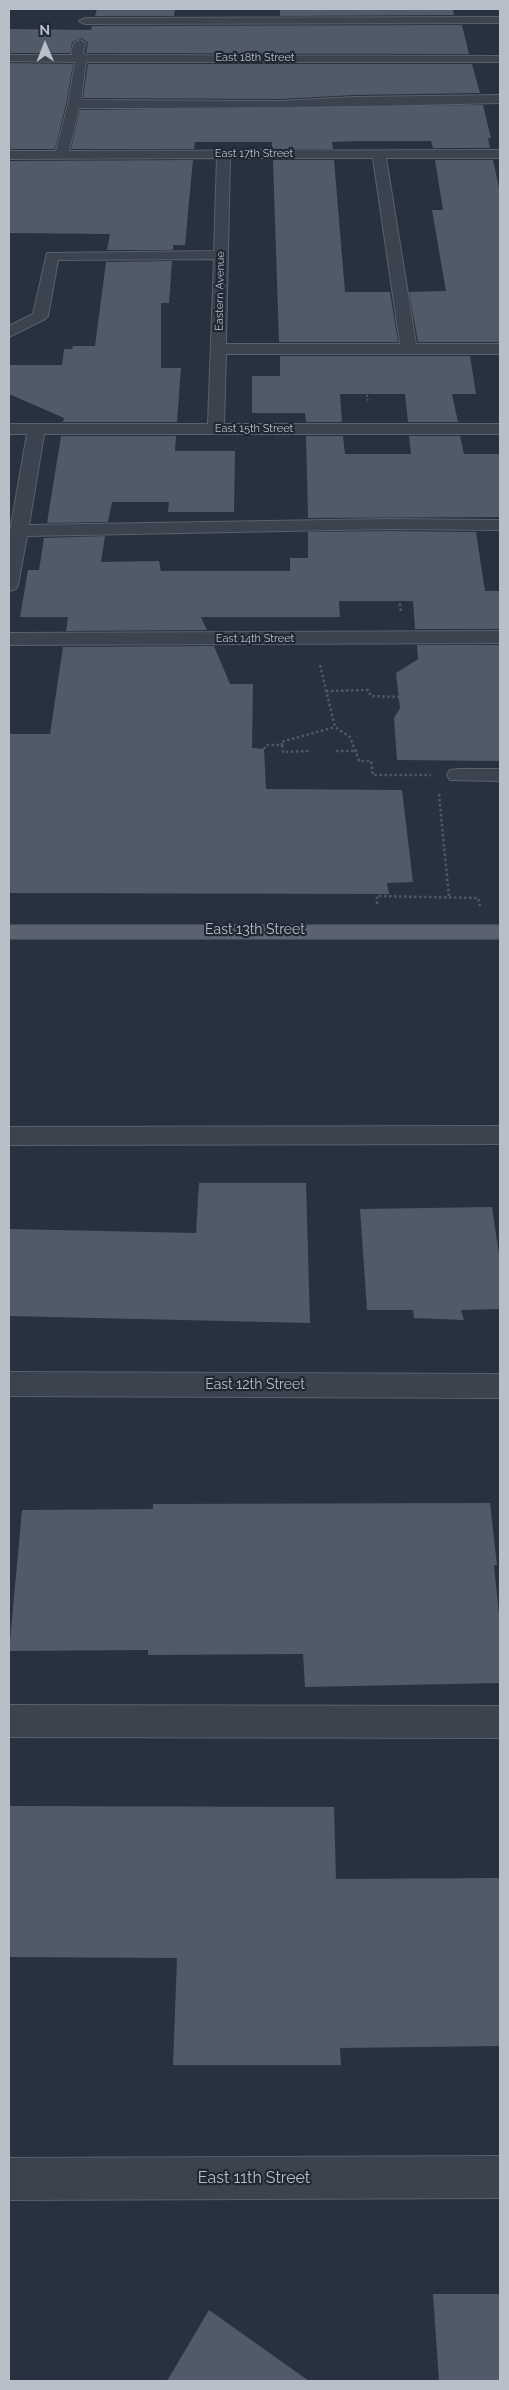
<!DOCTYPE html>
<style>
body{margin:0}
#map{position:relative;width:509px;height:2390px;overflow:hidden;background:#28313f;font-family:Raleway,sans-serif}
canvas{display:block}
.frame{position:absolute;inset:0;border:10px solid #b8bfc9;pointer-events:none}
.north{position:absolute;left:20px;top:20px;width:50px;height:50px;-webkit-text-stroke:4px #202834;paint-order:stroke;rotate:359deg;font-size:14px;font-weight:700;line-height:20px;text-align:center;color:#b8bfc9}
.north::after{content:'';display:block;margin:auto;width:18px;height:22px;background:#b8bfc9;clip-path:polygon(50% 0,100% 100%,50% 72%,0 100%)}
</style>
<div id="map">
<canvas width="509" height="2390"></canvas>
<div class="frame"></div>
<div class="north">N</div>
</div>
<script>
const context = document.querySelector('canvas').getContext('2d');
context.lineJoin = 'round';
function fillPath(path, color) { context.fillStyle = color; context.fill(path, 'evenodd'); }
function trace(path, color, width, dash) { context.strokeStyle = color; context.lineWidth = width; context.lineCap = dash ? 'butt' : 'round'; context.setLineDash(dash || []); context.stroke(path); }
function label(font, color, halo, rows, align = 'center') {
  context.font = font + ' Raleway,sans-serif'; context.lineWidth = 4.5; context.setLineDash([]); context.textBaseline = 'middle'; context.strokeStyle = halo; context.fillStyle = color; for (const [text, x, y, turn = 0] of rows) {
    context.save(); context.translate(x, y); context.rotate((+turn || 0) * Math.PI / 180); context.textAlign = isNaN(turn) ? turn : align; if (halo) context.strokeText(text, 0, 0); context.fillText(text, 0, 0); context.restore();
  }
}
fillPath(new Path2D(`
 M97 9H175L174 16H95Z
 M280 9H453L454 15 280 16Z
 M462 25 469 54 86 53 88 42 81 38 72 42 70 53H9V29L91 30 92 26Z
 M9 63 73 64 66 104 55 149H9Z
 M88 64H472L480 93 354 95 280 99 83 98Z
 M483 105 491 138H488L490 148H433L431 141H359L332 142 333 149H272V142H195L194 149H71L80 110Z
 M193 160 185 245H173V250H107L110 234 9 233V161Z
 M273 160H334L345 292H390L398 342H279Z
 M435 160H493L500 192V342H418L409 292 446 291 432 210H443Z
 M172 261 169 303H161V368H181L177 422H63L64 418 9 394V365H62L64 349H72L73 346H95L106 262Z
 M280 356H470L476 394H452L458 422H408L405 394H340L342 422H306L305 413H252V376H280Z
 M61 436H176L175 451H235L234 512H168L169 502H112L108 522 47 523Z
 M306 436H343L345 454H411L409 436H460L464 454H500V517L308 518Z
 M388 531 476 532 485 591H500V629H415L413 601H339L340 617H201L207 630 66 631 68 617H20L28 570H39L44 538 105 536 101 562 159 561 161 571H290V558H308V532Z
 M417 645H500V761L397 760 394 718 400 708 396 673 418 659Z
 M214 646 230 684H253L252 748 264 749 266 789 402 790 413 882 387 883 389 894 9 893V734H50L63 647Z
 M199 1183H306L310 1323 9 1316V1229L196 1233Z
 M492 1207 500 1261V1309L461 1310 464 1320 414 1318 413 1310H367L360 1209Z
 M490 1503 497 1565H494L500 1624V1683L305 1687 303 1654 148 1655V1650L9 1651 22 1510 153 1509V1504Z
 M9 1806 334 1807 336 1879 500 1878V2046L340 2048 341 2065H173L177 1958 9 1957Z
 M433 2294H500V2381H439Z
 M209 2310 309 2381H167Z`), '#515a69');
const minor = new Path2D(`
 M500 17V23L85 24 79 21 85 18Z
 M80 40 86 43 83 52 85 55 500 56V62H86L81 100 280 101 354 97 500 95V103C360 107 220 108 79 108L69 151 500 150V158H386L416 344H500V354H226L224 424H500V434H44L29 525 388 519 500 520V530L388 529 27 536 18 585 16 589 9 591V537L27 434H9V424H208L214 259 58 260 48 316 45 319 9 337V326L33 314 47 253 214 251 217 158 9 159V151H56L68 104 75 62 9 61V55H73L71 52 74 43ZM230 158H373L400 344H226Z
 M500 631V643L9 645V633Z
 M458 769H500V781L450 780 447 775 450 770Z
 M500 1126V1144L9 1145V1127Z
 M9 1372 500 1374V1398L9 1396Z
 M9 1705 500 1706V1738L9 1737Z
 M500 2156V2198L9 2200V2158Z`);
const major = new Path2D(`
 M9 925H500V939H9Z`);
trace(minor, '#59616c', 2);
trace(major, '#454c58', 2);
trace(new Path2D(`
 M364 375 368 403
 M431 453 433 463`), '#4a5c5f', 2, [2, 2]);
trace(new Path2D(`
 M432 462 438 499
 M392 549 401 612
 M320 665 335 727 350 737 359 761H371L373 775H431
 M326 691 368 690 371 696 400 697
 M282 745 283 752 310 751
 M264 749 266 745H282L281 742 335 727
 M336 751H357
 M439 794 449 897
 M377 904V896L478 898 480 906`), '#4a5c5f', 2.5, [2.5, 2.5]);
fillPath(minor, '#3b434f');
fillPath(major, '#5a626f');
label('11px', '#b8bfc9', '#202834', [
 ["East 18th Street",255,58],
 ["East 17th Street",254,154],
 ["Eastern Avenue",220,291,-89],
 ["East 15th Street",254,429],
 ["East 14th Street",255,639]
]);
label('14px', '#b8bfc9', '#202834', [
 ["East 13th Street",255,930],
 ["East 12th Street",255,1385]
]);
label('16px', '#b8bfc9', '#202834', [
 ["East 11th Street",254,2178]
]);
</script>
